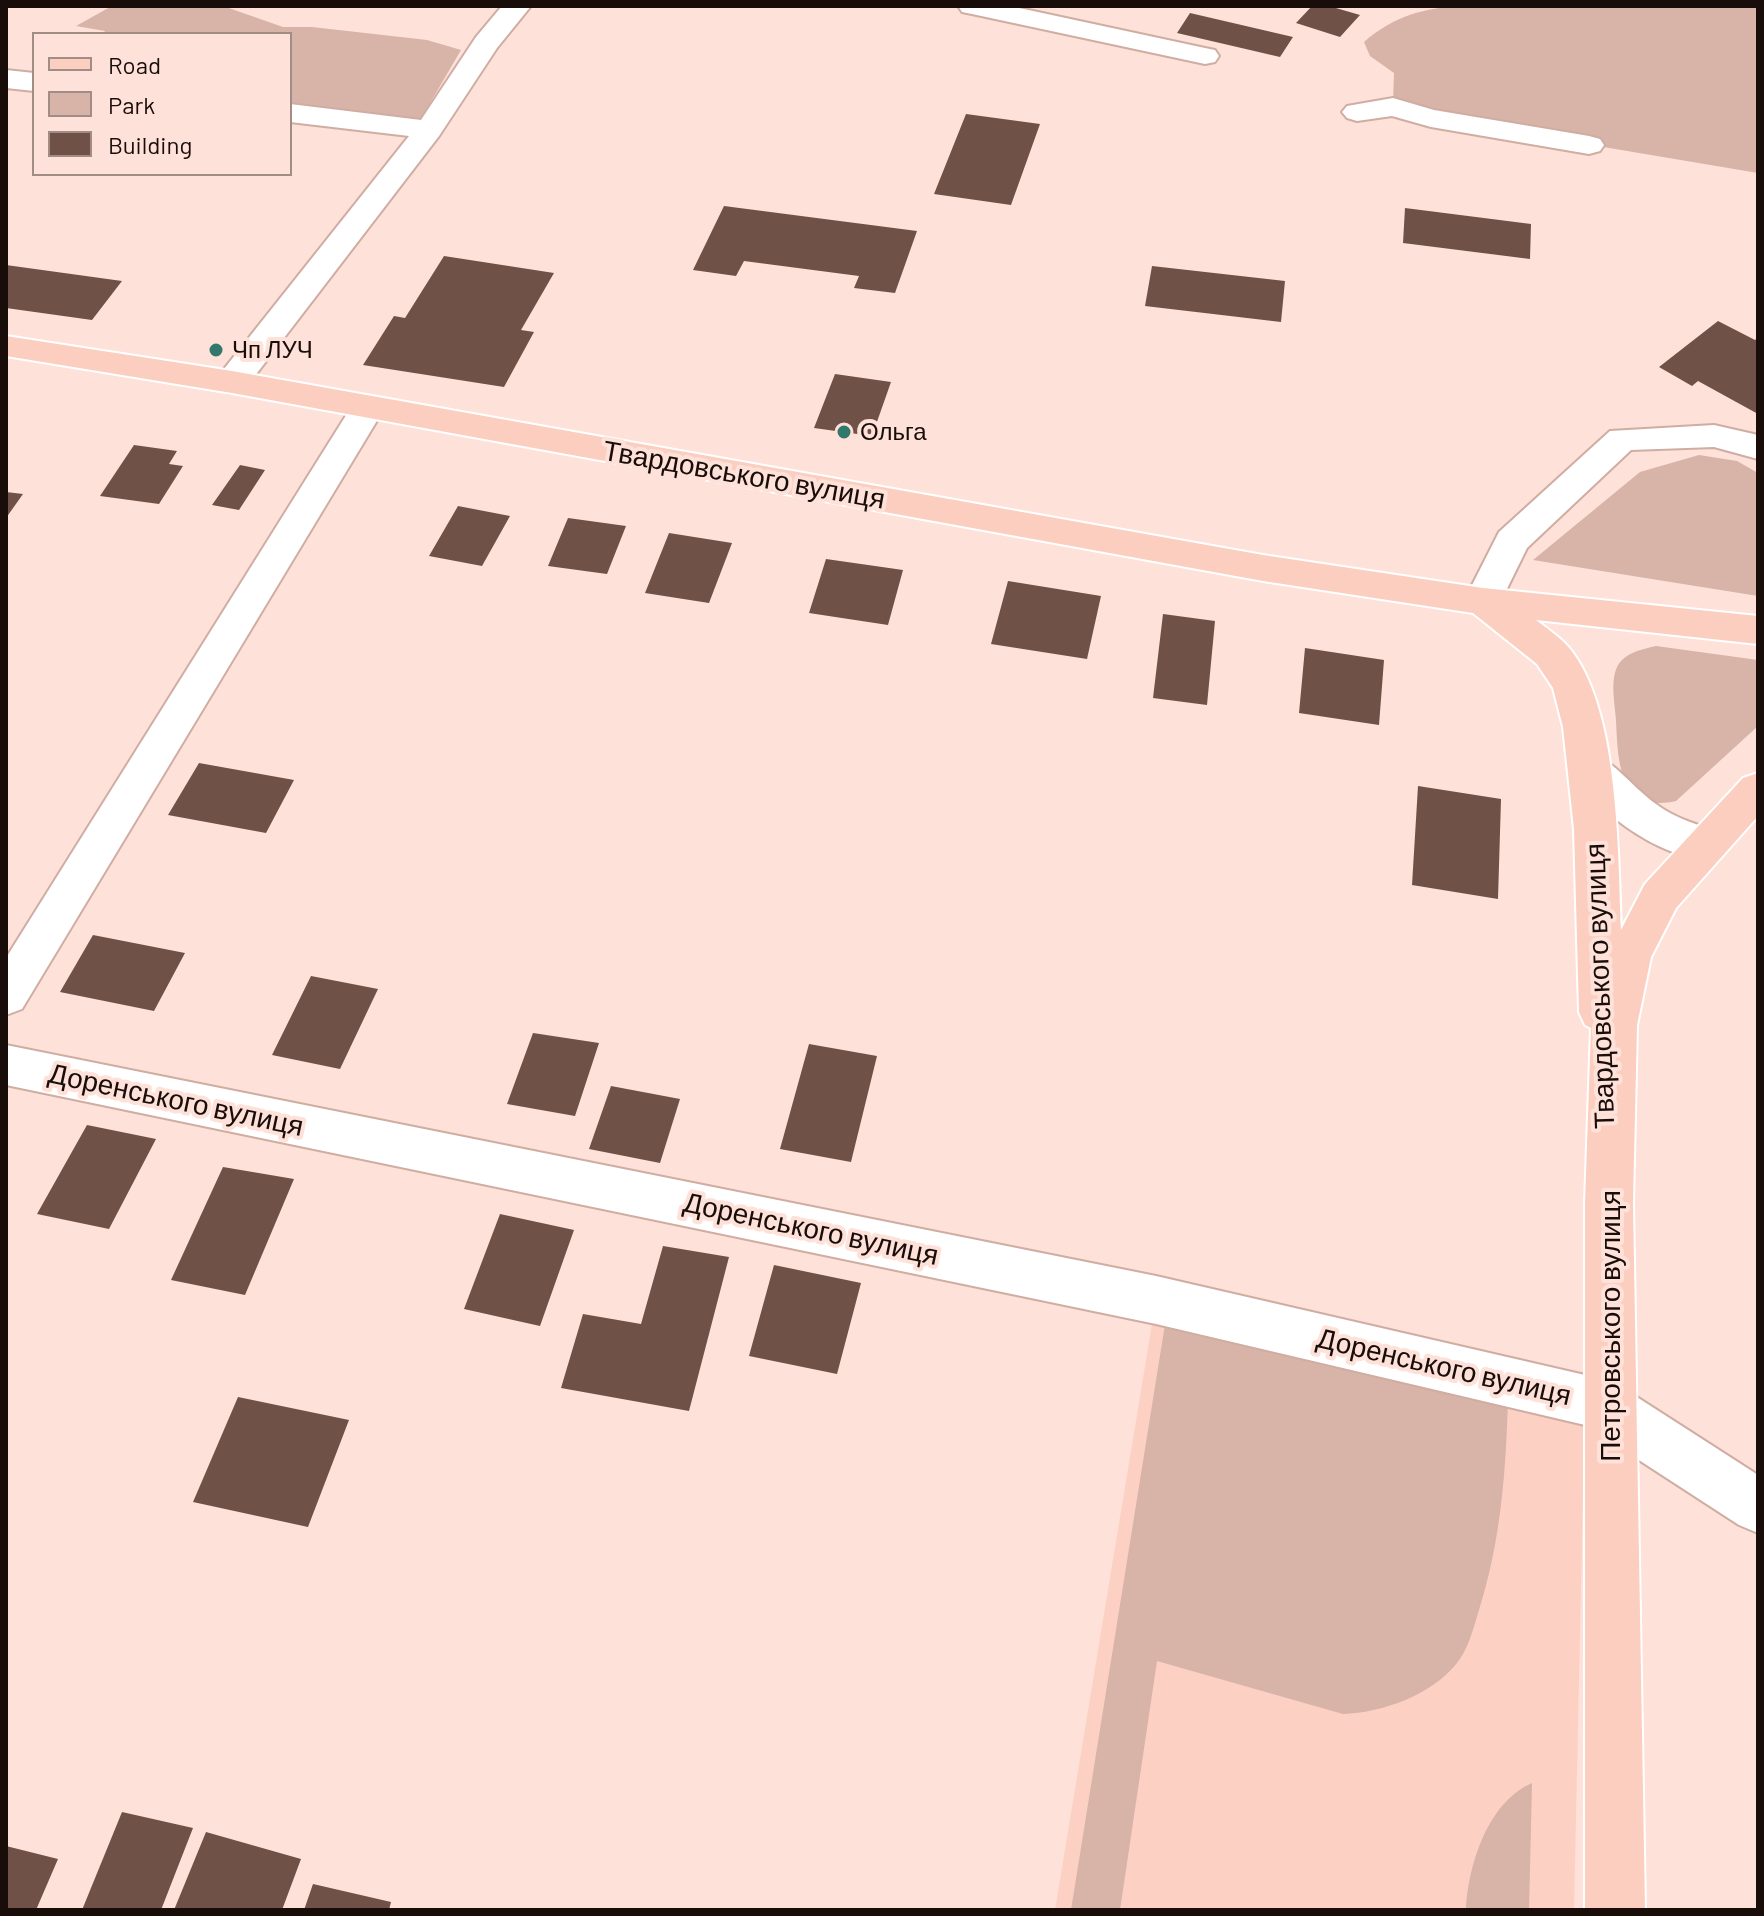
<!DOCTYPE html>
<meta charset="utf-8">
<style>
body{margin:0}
#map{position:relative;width:1764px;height:1916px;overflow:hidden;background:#fee1d8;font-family:Barlow,sans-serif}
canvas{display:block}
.frame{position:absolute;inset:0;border:8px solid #190d0a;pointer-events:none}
.legend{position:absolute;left:32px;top:32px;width:260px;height:144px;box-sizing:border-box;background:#fee1d8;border:2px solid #a28c86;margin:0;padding:10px 14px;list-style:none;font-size:24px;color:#190d0a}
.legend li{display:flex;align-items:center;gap:16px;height:40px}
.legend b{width:40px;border:2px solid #a28c86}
</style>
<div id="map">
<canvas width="1764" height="1916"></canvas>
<div class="frame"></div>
<ul class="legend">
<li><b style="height:10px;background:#fbcec0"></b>Road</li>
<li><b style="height:22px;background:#d7b3a8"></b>Park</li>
<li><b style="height:22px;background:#6f5148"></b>Building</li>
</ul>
</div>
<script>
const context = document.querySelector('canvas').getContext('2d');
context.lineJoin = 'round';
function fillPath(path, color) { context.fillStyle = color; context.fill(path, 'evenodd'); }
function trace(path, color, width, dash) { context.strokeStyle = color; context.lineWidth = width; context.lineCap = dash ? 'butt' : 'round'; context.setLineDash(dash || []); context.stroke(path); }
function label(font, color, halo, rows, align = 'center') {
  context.font = font + ' Barlow,sans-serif'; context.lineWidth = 8; context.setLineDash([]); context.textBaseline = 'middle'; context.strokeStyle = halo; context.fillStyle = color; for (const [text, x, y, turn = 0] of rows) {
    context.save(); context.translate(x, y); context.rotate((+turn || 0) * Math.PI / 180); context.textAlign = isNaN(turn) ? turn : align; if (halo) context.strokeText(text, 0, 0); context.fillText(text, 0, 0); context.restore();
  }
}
fillPath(new Path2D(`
 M1156 1300 1585 1400 1574 1910H1055Z`), '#fcd0c3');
fillPath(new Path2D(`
 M112 6H223L283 27H312L427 40 461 50 415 129 290 109V34H103L105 31 76 26Z
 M1462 6H1758V173L1431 118 1393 103 1394 73 1370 56 1364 42C1394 16 1423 8 1462 6Z
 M1699 455 1737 461 1758 473V596L1533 560 1640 472Z
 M1656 646 1758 660V726L1676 801C1618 814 1618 760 1616 720 1615 702 1608 674 1622 660 1631 651 1644 649 1656 646Z
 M1167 1312 1508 1397C1506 1471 1501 1542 1478 1613 1473 1630 1468 1649 1457 1663 1432 1695 1381 1713 1343 1714L1157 1661 1120 1910H1071Z
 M1532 1783 1529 1910H1466C1468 1865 1488 1802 1532 1783Z`), '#d7b3a8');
fillPath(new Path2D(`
 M1312 6H1329L1360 15 1340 37 1296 23Z
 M1190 13 1293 37 1280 57 1177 33Z
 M966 114 1040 124 1011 205 934 194Z
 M724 206 917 231 895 293 854 288 859 276 744 261 736 276 693 270Z
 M1405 208 1531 224 1530 259 1403 243Z
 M444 256 554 273 521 330 534 332 504 387 363 365 394 316 405 318Z
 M6 265 122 281 92 320 6 308Z
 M1152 266 1285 281 1281 322 1145 306Z
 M1718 321 1755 340 1758 338V414L1698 381 1692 386 1659 367Z
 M835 374 891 382 872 436 814 428Z
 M134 445 177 451 169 464 183 466 159 504 100 496Z
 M240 465 265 470 239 510 212 505Z
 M6 492 23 494 6 518Z
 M458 506 510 516 482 566 429 556Z
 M568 518 626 526 607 574 548 566Z
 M669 533 732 543 709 603 645 593Z
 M826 559 903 570 888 625 809 613Z
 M1008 581 1101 596 1087 659 991 644Z
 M1163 614 1215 621 1207 705 1153 698Z
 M1305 648 1384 660 1379 725 1299 713Z
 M199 763 294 780 266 833 168 815Z
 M1418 786 1501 799 1498 899 1412 885Z
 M93 935 185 953 154 1011 60 992Z
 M311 976 378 989 340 1069 272 1055Z
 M533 1033 599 1043 575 1116 507 1104Z
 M809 1044 877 1056 851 1162 780 1149Z
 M611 1086 680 1099 660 1163 589 1149Z
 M87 1125 156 1139 109 1229 37 1214Z
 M223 1167 294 1179 245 1295 171 1280Z
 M500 1214 574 1230 540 1326 464 1309Z
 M663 1246 729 1257 689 1411 561 1388 583 1314 641 1324Z
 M774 1265 861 1283 837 1374 749 1356Z
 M238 1397 349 1420 308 1527 193 1502Z
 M122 1812 193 1828 161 1910H82Z
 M206 1832 301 1859 282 1910H174Z
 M6 1846 58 1859 36 1910H6Z
 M313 1884 391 1902 389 1910H304Z`), '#6f5148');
const minor = new Path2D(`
 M502 6H531L497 48 439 136 244 390 232 393 220 390 215 382 220 374 409 136 290 122V104L421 120 476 37Z
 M958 6H1010L1205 48 1215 50 1219 56 1215 62 1205 64 972 14 962 12Z
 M6 70 34 73V91L6 88Z
 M1393 98 1434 110 1589 136 1600 139 1604 145 1600 151 1589 154 1431 127 1392 116 1357 121 1347 118 1342 112 1347 106Z
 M367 398 379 401 384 409 22 1009 6 1015V958L355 401Z
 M1714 425 1758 435V459L1714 447 1631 450 1527 548 1496 611 1483 614 1470 611 1464 601 1499 532 1610 431Z
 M1590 753C1616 762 1633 788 1656 804 1676 819 1698 825 1721 832L1727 844 1721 856C1674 871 1592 810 1570 769L1576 758Z
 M6 1045 1156 1276 1585 1375 1629 1392 1758 1475V1533L1739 1525 1585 1425 1156 1324 6 1085Z`);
const major = new Path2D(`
 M6 336 232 371 1263 555 1483 588 1758 616V644L1536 620C1549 630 1564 640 1573 653 1619 716 1618 852 1621 930L1645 884 1743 778 1758 773V816L1676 908 1651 957 1637 1025 1633 1203 1645 1910H1585V1203L1591 1028 1585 1025 1579 1012 1574 829 1563 727 1553 688 1537 664 1473 613 1263 581 232 393 6 356Z`);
trace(minor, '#d0ada2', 4);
trace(major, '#fff', 4);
fillPath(minor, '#fff');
fillPath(major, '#fbcec0');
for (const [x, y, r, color] of [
 [216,350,8,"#33786d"],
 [844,432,8,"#33786d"]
]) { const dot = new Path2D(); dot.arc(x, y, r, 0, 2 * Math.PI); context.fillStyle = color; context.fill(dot); trace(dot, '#fee1d8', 3); }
label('24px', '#190d0a', '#fee1d8', [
 ["Чп ЛУЧ",232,350],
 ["Ольга",860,432]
], 'left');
label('28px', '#190d0a', '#fee1d8', [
 ["Твардовського вулиця",744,475,10],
 ["Твардовського вулиця",1600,986,-92],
 ["Доренського вулиця",176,1100,12],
 ["Доренського вулиця",811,1229,12],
 ["Петровського вулиця",1611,1326,-90],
 ["Доренського вулиця",1444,1367,13]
]);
</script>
